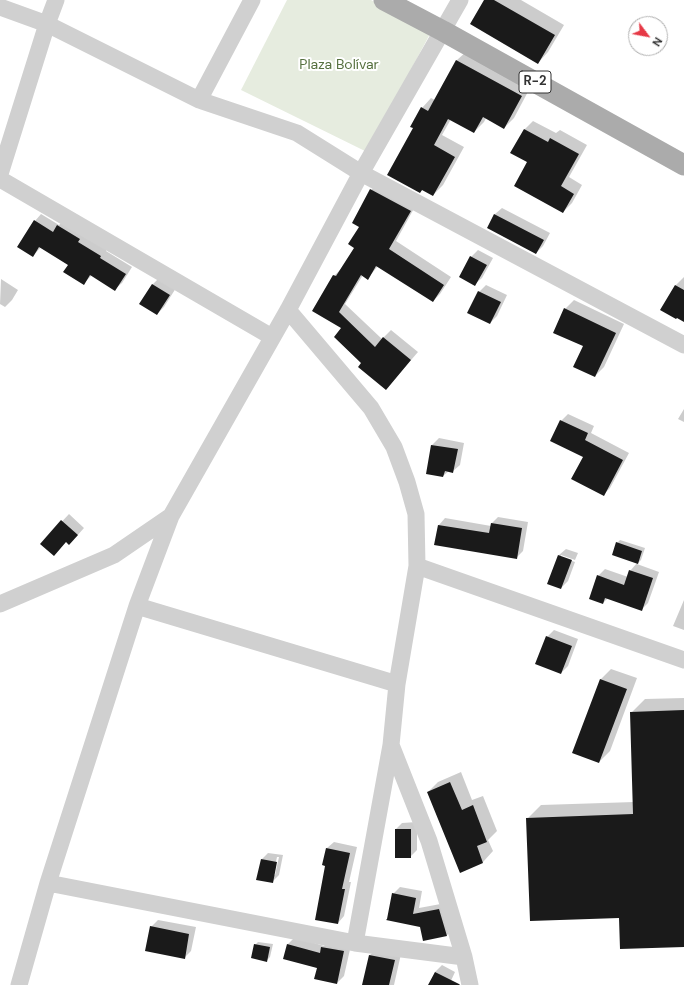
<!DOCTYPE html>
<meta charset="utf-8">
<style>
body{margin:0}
#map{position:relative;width:684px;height:985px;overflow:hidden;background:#fff;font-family:"DM Sans",sans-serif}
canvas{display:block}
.north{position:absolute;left:628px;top:16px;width:40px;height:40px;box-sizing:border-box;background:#fff;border:1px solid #adadad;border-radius:50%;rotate:122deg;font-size:11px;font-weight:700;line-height:16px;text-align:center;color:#333}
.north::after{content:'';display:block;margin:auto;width:14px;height:18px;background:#e63946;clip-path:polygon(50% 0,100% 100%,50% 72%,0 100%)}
</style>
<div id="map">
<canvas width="684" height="985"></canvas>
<div class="north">N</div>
</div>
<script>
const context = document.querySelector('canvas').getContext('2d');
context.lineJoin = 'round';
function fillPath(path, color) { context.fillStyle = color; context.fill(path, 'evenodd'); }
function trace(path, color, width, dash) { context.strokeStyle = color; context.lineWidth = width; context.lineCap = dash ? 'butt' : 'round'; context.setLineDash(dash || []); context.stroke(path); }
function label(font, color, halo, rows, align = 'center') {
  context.font = font + ' "DM Sans",sans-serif'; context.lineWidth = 4; context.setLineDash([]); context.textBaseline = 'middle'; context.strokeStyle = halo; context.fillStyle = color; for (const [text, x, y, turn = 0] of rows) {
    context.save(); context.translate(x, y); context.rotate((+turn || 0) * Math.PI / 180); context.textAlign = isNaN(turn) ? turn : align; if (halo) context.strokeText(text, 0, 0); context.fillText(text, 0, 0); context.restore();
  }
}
fillPath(new Path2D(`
 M287 0H371L431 32 367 152 241 90Z`), '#e6ecdf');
fillPath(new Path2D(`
 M485 0H521L564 25 548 52 538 63Z
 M467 51 531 86 514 118 504 128 486 118 484 122 474 132 451 119 442 135 464 147 443 185 433 195 423 189 420 192 414 128 422 108 431 98 435 100 457 60Z
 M533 121 556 133 560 130 587 145 569 177 582 185 572 203 563 212 528 162 512 152 525 129Z
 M379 182 417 203 396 241 451 277 440 294 433 301 378 266 368 278 363 275 345 304 382 339 391 330 418 352 386 389 363 363 343 328 313 310 334 276 342 268 355 247 371 190Z
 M502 208 550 233 543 246 536 253 488 227 495 214Z
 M41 214 59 225 65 219 107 249 106 251 132 267 122 283 115 289 92 275 84 283 69 264 41 247 33 256 35 221Z
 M478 250 493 258 482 278 475 284 471 257Z
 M684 277V321L662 310 676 285Z
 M159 278 176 288 164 307 157 314 152 285Z
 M1 279 18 290 12 300 5 307 0 304Z
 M486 285 507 295 497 316 490 323 479 292Z
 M574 300 624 324 604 367 595 376 584 346 565 309Z
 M684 409V422L678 419Z
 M568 414 594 426 591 433 629 453 610 488 603 495 585 456 561 421Z
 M439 438 464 443 460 465 453 471H449L443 476 427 473 432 445Z
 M69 514 84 528 76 537 66 541 41 544Z
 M498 517 528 522 523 551 516 558 435 544 439 525 445 518 491 526 492 523Z
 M620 540 645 548 641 560 637 564 659 572 648 603 642 609 608 598 603 603 598 576 605 569 628 577 630 571 637 563 617 543Z
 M566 549 578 553 575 560 561 555V557L575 562 568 581 561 588 559 555Z
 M684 600V630L673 626Z
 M554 630 578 639 568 666 561 673 547 637Z
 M611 669 637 678 610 751 599 762 574 752 601 679Z
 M684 698V946L620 917 527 819 541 805 634 802 631 713 645 699Z
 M461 772 472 800 483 796 497 831 488 840 493 851 483 862 460 871 428 792 438 782Z
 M417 822V850L410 857 396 829 402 823Z
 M334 842 357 847 349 882H351L344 916 338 923 326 865 327 848Z
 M268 853 283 855 279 875 272 882 262 859ZM277 857H279L275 875H273Z
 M400 887 422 891 419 908 446 903 454 929 447 935 421 926 393 894Z
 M158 920 196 927 191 951 184 958 151 927Z
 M295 937 324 946 329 940 351 945 344 976 337 983 318 968 284 958 288 944Z
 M258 942 273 944 270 957 267 960 255 945Z
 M377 949 401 954 394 985H369L370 955Z
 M442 965 455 972 449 985H429L435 972Z`), '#0003');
fillPath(new Path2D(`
 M484 0H494L555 35 538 64 470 24Z
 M456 60 522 96 504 129 483 117 474 133 448 119 434 145 455 157 433 196 422 190 420 193 387 175 413 128 410 127 421 107 428 111Z
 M524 129 548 142 550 138 579 154 561 186 574 194 563 213 514 186 527 162 510 153Z
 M370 189 411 211 389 249 444 285 433 302 376 266 368 280 361 275 339 312 375 347 383 337 411 360 386 390 358 367 361 363 334 337 341 328 312 311 333 275 336 276 354 248 348 244 359 227 352 223Z
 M494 214 544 240 536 254 487 228Z
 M34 220 53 232 57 225 80 239 78 242 101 256 100 258 126 274 115 291 90 275 84 285 63 272 68 265 39 247 33 257 17 247Z
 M470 256 487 265 475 286 459 277Z
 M152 284 170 295 157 315 139 304Z
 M675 285 684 290V322L677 318 676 319 660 310Z
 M478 291 501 302 490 324 467 313Z
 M564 308 616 333 595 377 573 367 583 346 553 333Z
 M560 420 588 433 585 440 623 460 604 496 571 479 583 457 550 441Z
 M431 445 458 449 453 473 445 471 443 477 426 474Z
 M61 520 78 535 69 545 66 542 54 556 40 544Z
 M491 523 522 528 517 559 434 545 438 525 489 533Z
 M616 542 642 551 638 564 612 555Z
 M558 555 572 560 561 589 547 584Z
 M629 570 653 578 642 611 605 598 603 604 589 599 597 575 624 585Z
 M546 636 572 646 561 674 535 664Z
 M600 679 627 689 599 763 572 753Z
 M684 710V947L620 949 619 918 530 921 526 818 633 814 630 712Z
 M450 782 462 810 473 805 487 842 477 846 483 863 460 873 427 792Z
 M395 829H411V858H395Z
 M326 848 350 853 342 889H345L338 924 315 920 325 866 322 865Z
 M261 859 277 862 273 883 256 880Z
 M392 893 416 898 413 914 439 909 447 936 423 941 420 927 386 920 387 919Z
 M150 926 189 934 185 959 145 951Z
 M254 944 270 947 267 962 251 958Z
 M287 944 320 953 321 947 344 951 337 984 314 979 317 968 283 959Z
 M369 955 395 960 389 985H362Z
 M435 972 459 984 460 985H428Z`), '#1a1a1a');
trace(new Path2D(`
 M0 7 47 24 199 100 297 133 361 173 684 345
 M199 100 252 0
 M0 174 47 24 56 0
 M0 179 272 337
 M288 310 371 408 394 447 407 482 416 514 417 566 397 684 391 745 355 943
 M417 566 684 660
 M0 604 114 555 171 516
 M137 606 397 684
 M391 745 429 841 464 957 470 985
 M48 883 355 943 464 957
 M19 985 48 883 137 606 171 516 288 310 361 173 460 0`), '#d0d0d0', 17);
trace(new Path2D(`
 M384 0 443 31 684 165`), '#ababab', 21);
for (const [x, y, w] of [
 [535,82,32]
]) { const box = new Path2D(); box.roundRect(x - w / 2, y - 11, w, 22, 3); context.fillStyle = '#fff'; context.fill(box); trace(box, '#333', 1); }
label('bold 13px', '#333', null, [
 ["R-2",535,82]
]);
label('14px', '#56703f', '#fff', [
 ["Plaza Bolívar",339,65]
]);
</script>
